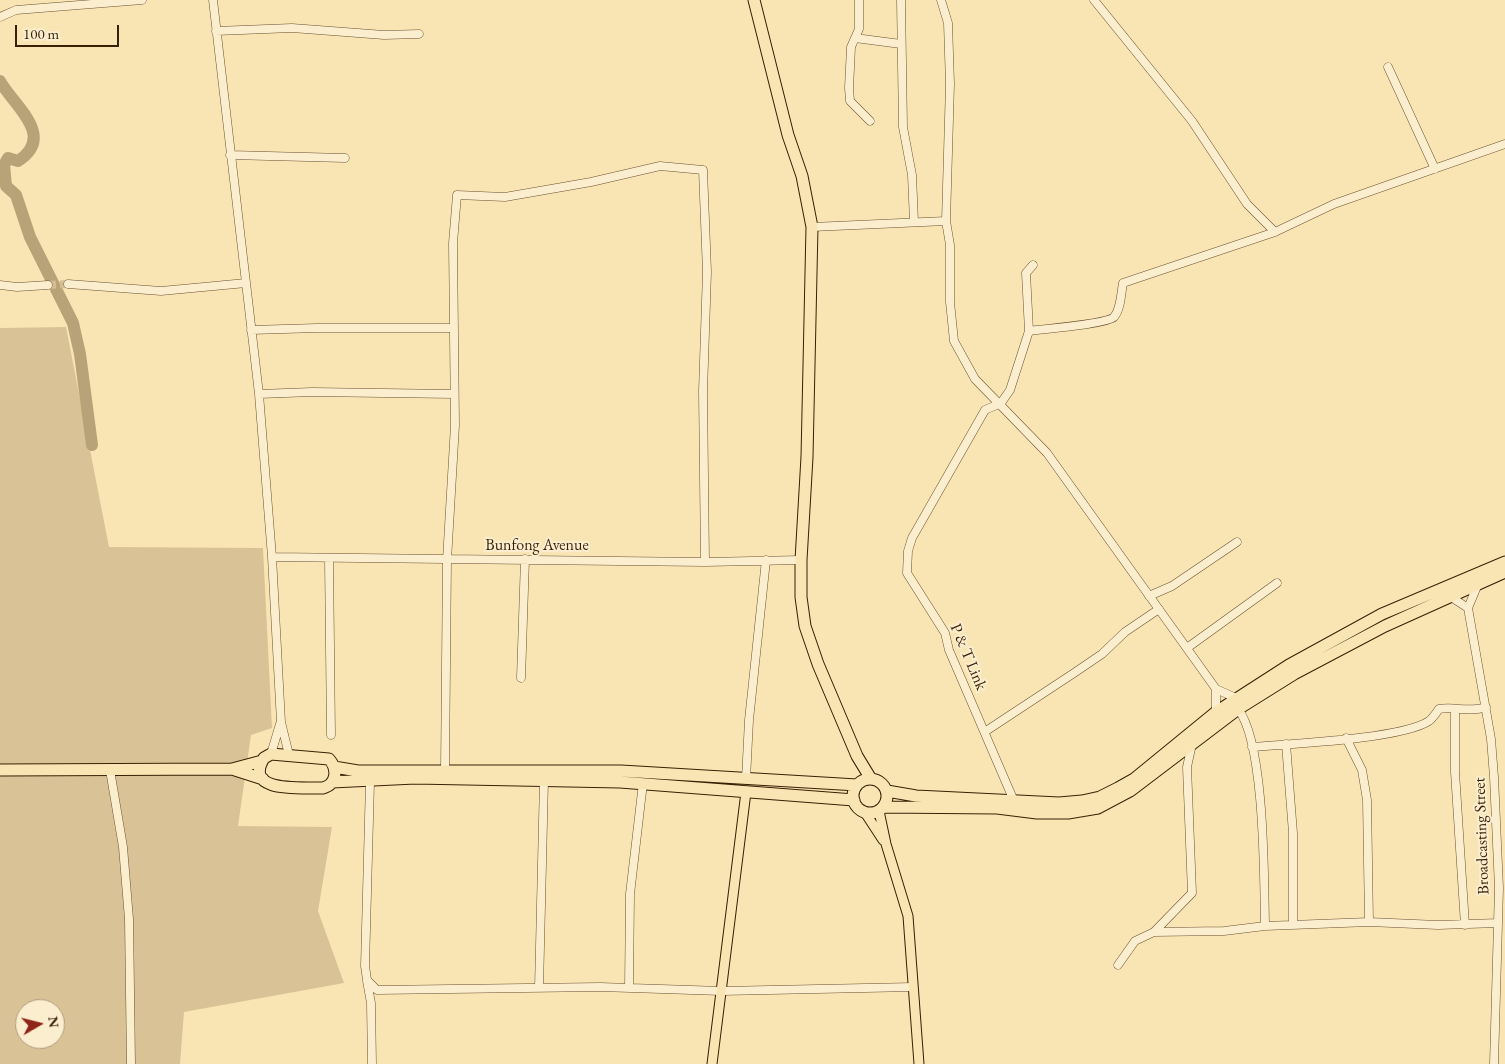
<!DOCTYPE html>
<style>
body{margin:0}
#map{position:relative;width:1505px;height:1064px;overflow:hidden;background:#f9e5b4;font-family:"EB Garamond",serif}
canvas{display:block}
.north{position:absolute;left:15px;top:999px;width:50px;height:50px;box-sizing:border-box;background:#fbeece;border:1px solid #ae9b7d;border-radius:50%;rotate:82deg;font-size:14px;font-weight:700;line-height:20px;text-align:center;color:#3a1f04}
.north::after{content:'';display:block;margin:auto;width:18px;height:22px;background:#8f2418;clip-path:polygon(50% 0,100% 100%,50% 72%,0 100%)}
.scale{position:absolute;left:15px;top:25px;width:104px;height:22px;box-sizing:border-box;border:2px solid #3a1f04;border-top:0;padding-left:6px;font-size:15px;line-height:18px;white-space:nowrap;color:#3a1f04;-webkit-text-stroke:4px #fbeece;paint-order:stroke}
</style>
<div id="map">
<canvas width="1505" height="1064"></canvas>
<div class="north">N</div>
<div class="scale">100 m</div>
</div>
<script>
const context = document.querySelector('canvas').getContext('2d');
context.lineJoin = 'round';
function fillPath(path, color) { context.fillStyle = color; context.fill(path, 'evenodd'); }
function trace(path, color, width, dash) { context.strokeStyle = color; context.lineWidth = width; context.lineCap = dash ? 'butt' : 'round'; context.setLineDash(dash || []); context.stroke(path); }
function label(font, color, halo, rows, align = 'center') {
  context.font = font + ' "EB Garamond",serif'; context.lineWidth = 4; context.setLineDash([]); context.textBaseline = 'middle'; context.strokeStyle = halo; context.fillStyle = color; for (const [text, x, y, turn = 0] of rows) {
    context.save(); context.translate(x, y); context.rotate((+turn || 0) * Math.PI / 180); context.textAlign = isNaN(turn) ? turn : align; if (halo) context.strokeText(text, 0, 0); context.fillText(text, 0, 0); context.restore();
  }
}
fillPath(new Path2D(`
 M66 327 109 547 263 548 272 728 251 735 238 826 332 827 318 911 344 983 184 1012 180 1064H0V328ZM25 1009H55V1039H25Z`), '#d9c396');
trace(new Path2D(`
 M0 81C13 105 57 136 18 161L8 158 4 165 6 186 16 195 30 237 73 323 80 354 92 445`), '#b8a278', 12);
trace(new Path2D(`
 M48 285 68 284`), '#d3bd91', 8, [8, 4]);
const minor = new Path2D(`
 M213 0 259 394 272 557 281 722 289 755
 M859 0V29L851 47 849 88 850 101 870 121
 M901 0 903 127 912 175 914 222
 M941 0 948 23 950 84 946 221 950 245V302L954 341 975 379 1047 453 1216 689 1236 698
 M1094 0 1192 121 1247 204 1275 232
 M0 17 16 10 142 0
 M216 31 292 28 384 35 419 34
 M855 38 901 44
 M1388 67 1435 169
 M230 155 345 158
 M812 227 946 221
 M68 284 161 291 246 283
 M0 285 17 287 48 285
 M251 330 317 328H453
 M1029 331C1043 329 1107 324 1114 317 1121 309 1121 293 1123 283L1275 232 1334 204 1505 144
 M259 394 312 392 454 394
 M272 557 705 562 801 560
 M329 559 331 735
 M1478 584 1468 608 1491 739 1494 777 1499 888 1494 1064
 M1149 596 1172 586 1237 542
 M1451 597 1468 608
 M1187 648 1277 583
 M521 678 525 559
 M1238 709C1265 743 1264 879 1265 926
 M1455 709V772L1465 925
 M1216 712V689
 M986 731 1074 673 1102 654 1125 632 1159 609
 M1346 738 1362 770 1367 800 1369 922
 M1286 744 1293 833V925
 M1252 747C1289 744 1402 739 1429 721 1433 718 1436 713 1439 709 1455 706 1469 713 1486 707
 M271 754 280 724
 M110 770 123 847 129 919 131 1064
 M445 770 447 560 455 425 453 243 457 195 505 197 591 182 660 166 703 170 707 272 703 391 705 562
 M746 779 749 720 766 560
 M370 782 365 966 367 980 377 990 600 987 722 991 913 987
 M1014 801 949 650 945 633 907 573 908 551 912 538 985 410 1001 403 1010 390 1029 331 1026 273 1033 265
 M1154 932 1192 893 1187 767 1192 744
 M1118 965 1135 941 1154 932 1224 931 1265 926 1369 922 1438 925 1498 923
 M367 981 371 1003 372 1064
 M539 988 544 780
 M629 988 630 894 643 783`);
const major = new Path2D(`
 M864 811 883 840
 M879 811 886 844 908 916 919 1064
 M712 1064 746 792`);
const highway = new Path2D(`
 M754 0 788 135 802 176 812 227 807 457 801 560V597L805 626 818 664 857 756 871 779
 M271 754 329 759C338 769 337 784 323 788 304 787 242 794 264 758Z
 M334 767 358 771H621L857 785
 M232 769 263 779
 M0 770 232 769 262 761
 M853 796a17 17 0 1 1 34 0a17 17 0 1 1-34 0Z
 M332 782 415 778 620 782 854 800
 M887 791 916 796 1059 803 1082 801 1100 797 1118 788 1134 779 1216 712 1289 665 1382 614 1505 562
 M883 807 997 808 1037 813H1068L1098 808 1130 791 1238 709 1294 674 1385 626 1505 572`);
trace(minor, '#6a5030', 9);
trace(major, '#3a1f04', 11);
trace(highway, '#3a1f04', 13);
trace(minor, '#fbeece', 8);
trace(major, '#f9e5b4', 9);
trace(highway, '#f9e5b4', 11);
label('16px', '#3a1f04', '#fbeece', [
 ["Bunfong Avenue",537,546],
 ["P & T Link",968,657,67],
 ["Broadcasting Street",1482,836,-92]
]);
</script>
